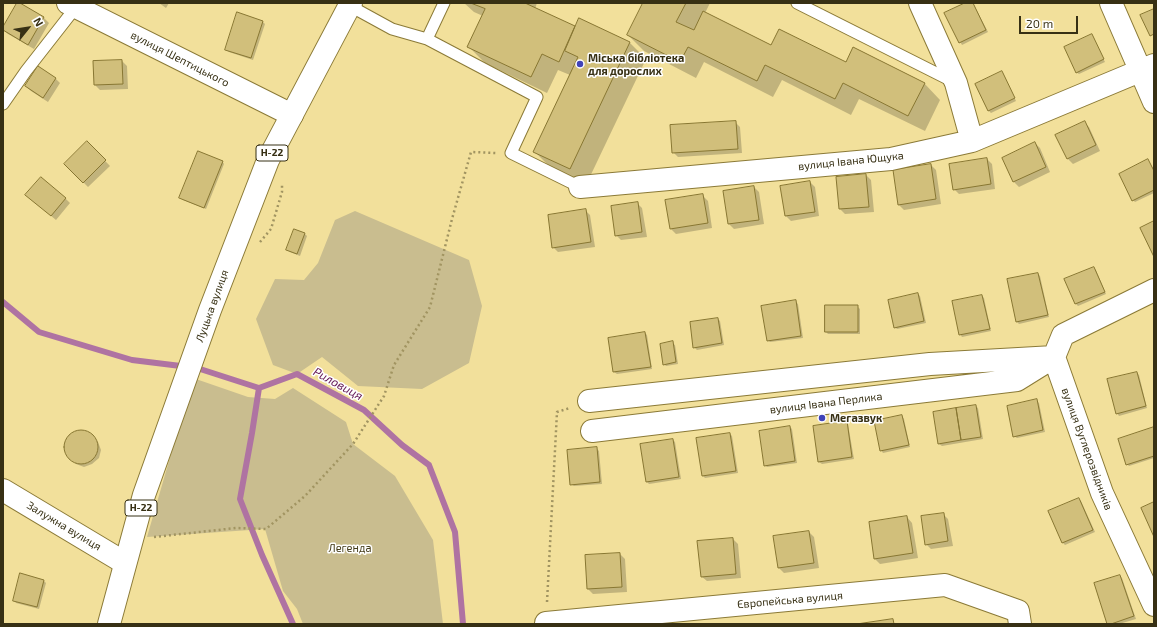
<!DOCTYPE html>
<meta charset="utf-8">
<style>
body{margin:0}
#map{position:relative;width:1157px;height:627px;overflow:hidden;background:#f2e09b;font-family:"Exo 2",sans-serif}
canvas{display:block}
.frame{position:absolute;inset:0;border:4px solid #373014;pointer-events:none}
.north{position:absolute;left:8px;top:8px;width:40px;height:40px;-webkit-text-stroke:3px #fff;paint-order:stroke;rotate:60deg;font-size:11px;font-weight:700;line-height:16px;text-align:center;color:#373014}
.north::after{content:'';display:block;margin:auto;width:14px;height:18px;background:#373014;clip-path:polygon(50% 0,100% 100%,50% 72%,0 100%)}
.scale{position:absolute;left:1019px;top:16px;width:59px;height:18px;box-sizing:border-box;border:2px solid #373014;border-top:0;padding-left:5px;font-size:12px;line-height:14px;white-space:nowrap;color:#373014;-webkit-text-stroke:3px #fff;paint-order:stroke}
</style>
<div id="map">
<canvas width="1157" height="627"></canvas>
<div class="frame"></div>
<div class="north">N</div>
<div class="scale">20 m</div>
</div>
<script>
const context = document.querySelector('canvas').getContext('2d');
context.lineJoin = 'round';
function fillPath(path, color) { context.fillStyle = color; context.fill(path, 'evenodd'); }
function trace(path, color, width, dash) { context.strokeStyle = color; context.lineWidth = width; context.lineCap = dash ? 'butt' : 'round'; context.setLineDash(dash || []); context.stroke(path); }
function label(font, color, halo, rows, align = 'center') {
  context.font = font + ' "Exo 2",sans-serif'; context.lineWidth = 3; context.setLineDash([]); context.textBaseline = 'middle'; context.strokeStyle = halo; context.fillStyle = color; for (const [text, x, y, turn = 0] of rows) {
    context.save(); context.translate(x, y); context.rotate((+turn || 0) * Math.PI / 180); context.textAlign = isNaN(turn) ? turn : align; if (halo) context.strokeText(text, 0, 0); context.fillText(text, 0, 0); context.restore();
  }
}
fillPath(new Path2D(`
 M355 211 469 260 482 306 469 363 422 389 358 386 322 357 297 374 273 365 256 319 275 279 304 280 318 263 335 220Z
 M193 378 248 397 275 399 293 388 346 422 353 444 395 476 433 540 443 624H303L297 609 283 591 265 529 147 537Z`), '#c9bd8f');
fillPath(new Path2D(`
 M18 3 44 18 49 23 34 49 8 34 3 30Z
 M159 3H169L166 8Z
 M464 3H537L535 9 576 28 580 19 630 43 646 59 586 185 551 168 534 151 570 75 558 70 547 93 485 63 469 47 483 16 474 12Z
 M644 3H710L705 13 772 46 924 83 940 100 925 131 859 99 851 115 782 80 773 97 704 62 696 78 644 51 628 35Z
 M967 3H973L988 32 962 45 945 14Z
 M262 21 265 24 253 60 229 52 226 50Z
 M1091 35 1105 62 1079 74 1076 72Z
 M122 61 127 66 128 89 100 90 95 85Z
 M1002 72 1016 101 991 113 988 110Z
 M55 78 60 83 48 102 31 91 26 86Z
 M735 122 740 127 742 153 678 157 673 152Z
 M1084 122 1089 127 1100 151 1073 164 1068 159 1057 135Z
 M87 142 110 166 88 187 65 164Z
 M1035 143 1040 148 1050 172 1019 187 1014 182 1003 158Z
 M987 159 992 164 995 189 959 194 954 189Z
 M222 161 224 164 206 209 183 200 181 198Z
 M1148 161 1154 170V193L1135 202 1133 200Z
 M931 165 936 170 941 204 904 210 899 205Z
 M866 175 871 180 874 212 845 214 840 209 837 178Z
 M810 182 815 187 819 216 791 221 786 216Z
 M754 187 759 192 764 224 734 229 729 224 724 191Z
 M703 196 708 201 712 228 676 234 671 229Z
 M65 198 70 203 56 220 32 200Z
 M637 203 642 208 647 237 621 240 616 235Z
 M585 210 590 215 595 247 558 252 553 247Z
 M295 230 305 234 307 236 300 256 290 252 287 250Z
 M1094 268 1096 270 1106 294 1078 306 1076 304 1066 280Z
 M1038 274 1040 276 1049 317 1019 324 1017 322Z
 M918 294 920 296 926 323 897 329 895 327Z
 M982 296 984 298 991 331 962 337 960 334Z
 M795 301 798 304 803 338 770 342 768 340Z
 M857 306 860 309V334H828L826 332Z
 M718 319 720 321 724 345 697 350 694 347Z
 M645 333 647 335 652 369 617 374 614 372 609 339Z
 M672 343 675 345 678 364 666 366 664 364Z
 M1137 373 1139 375 1147 408 1119 416 1117 413Z
 M1036 400 1039 403 1045 432 1017 438 1014 436Z
 M975 406 978 408 983 439 942 446 939 444Z
 M902 416 904 419 910 447 883 453 881 450Z
 M846 422 848 424 854 459 822 464 819 462 814 427Z
 M790 427 792 429 797 463 767 467 765 465Z
 M1154 428V458L1129 466 1127 464Z
 M81 431 90 433 98 442 101 450 99 458 92 464 84 467 76 464 67 455 65 447 67 439 73 433Z
 M730 434 732 436 738 473 705 478 703 476Z
 M673 440 675 442 681 479 649 484 647 482 641 445Z
 M596 448 599 451 602 484 574 486 571 484Z
 M1079 499 1081 501 1095 532 1065 545 1063 543 1050 512Z
 M943 514 948 519 953 546 931 549 926 544Z
 M907 517 912 523 918 558 880 564 875 559 870 523Z
 M809 532 814 537 819 568 784 573 779 568Z
 M733 539 738 544 741 578 707 581 701 576Z
 M620 554 625 559 627 592 593 594 588 589Z
 M1120 576 1122 578 1136 619 1119 624H1108Z
 M44 581 46 583 39 609 16 603 14 600Z`), '#0003');
trace(new Path2D(`
 M3 302 39 332 132 360 197 368 259 388 297 374 364 410 402 445 429 465 455 532 463 624
 M259 388 252 433 240 499 262 555 293 624`), '#af73a2', 6);
const building = new Path2D(`
 M17 3H20L44 17 28 45 3 30V27Z
 M471 3H525L575 26 559 62 542 54 531 77 467 47 485 9Z
 M643 3H686L676 22 694 30 703 11 771 45 779 29 846 62 853 47 925 83 908 116 843 83 835 99 765 65 757 81 688 47 680 62 627 35Z
 M965 3H973L986 30 959 43 944 13Z
 M1154 9V34L1150 36 1140 15Z
 M237 12 263 21 251 58 225 50Z
 M579 18 630 42 570 169 533 152 578 57 565 51Z
 M1092 34 1104 59 1076 73 1064 47Z
 M122 60 123 84 94 85 93 61Z
 M38 66 56 78 43 98 25 86Z
 M1002 71 1015 98 988 111 975 84Z
 M736 121 738 149 672 153 670 125Z
 M1085 121 1096 145 1067 159 1055 135Z
 M87 141 106 160 83 183 64 164Z
 M1035 142 1046 167 1013 182 1002 158Z
 M198 151 223 161 204 208 179 198Z
 M987 158 991 184 953 190 949 164Z
 M1148 159 1154 171V190L1132 201 1119 174Z
 M931 164 936 199 898 205 893 170Z
 M866 174 869 207 839 209 836 177Z
 M41 177 66 198 51 216 25 195Z
 M810 181 815 212 785 216 780 186Z
 M754 186 759 220 728 224 723 191Z
 M703 194 708 223 670 229 665 200Z
 M638 202 642 232 615 236 611 206Z
 M586 209 591 242 552 248 548 215Z
 M1154 221V257L1140 228Z
 M294 229 305 233 297 254 286 250Z
 M1094 267 1105 292 1075 304 1064 279Z
 M1038 273 1048 315 1016 322 1007 279Z
 M918 293 924 321 894 328 888 300Z
 M982 295 990 329 959 335 952 301Z
 M796 300 801 336 767 341 761 306Z
 M825 305H858V332H825Z
 M718 318 722 343 693 348 690 322Z
 M645 332 651 367 613 372 608 338Z
 M673 341 676 362 663 365 660 344Z
 M1137 372 1146 406 1116 414 1107 379Z
 M1037 399 1043 430 1013 437 1007 406Z
 M976 405 981 437 961 440 956 408Z
 M956 408 961 440 938 444 933 412Z
 M902 415 909 445 880 451 874 421Z
 M847 421 852 457 818 462 813 426Z
 M790 426 795 461 764 466 759 431Z
 M1154 427V456L1126 465 1118 439Z
 M64 447a17 17 0 1 1 34 0a17 17 0 1 1-34 0Z
 M730 433 736 471 702 476 696 438Z
 M673 439 679 477 646 482 640 444Z
 M597 447 600 482 570 485 567 450Z
 M1079 498 1093 530 1062 543 1048 511Z
 M1154 502V537L1141 508Z
 M944 513 948 541 925 545 921 516Z
 M907 516 913 553 874 559 869 522Z
 M809 531 814 563 778 568 773 536Z
 M733 538 736 574 701 577 697 541Z
 M620 553 622 587 587 589 585 555Z
 M20 573 44 580 37 607 13 601Z
 M1120 575 1134 616 1111 624H1107L1094 583Z
 M893 619 894 624H857Z`);
fillPath(building, '#d1bf7b');
trace(building, '#877632', 1);
const service = new Path2D(`
 M797 3 952 81
 M350 6 392 29 427 39 444 3
 M427 39 537 97 511 153 580 187
 M3 104 26 71 76 7`);
const minor = new Path2D(`
 M68 3 292 115
 M920 3 956 83 972 141
 M1111 3 1154 102
 M580 187 891 159 972 141 1154 65
 M589 401 930 364 1054 357 1102 493 1154 605
 M592 431 1017 380 1054 357 1063 335 1154 290
 M3 490 125 563
 M546 623 945 585 1018 611 1020 624`);
const primary = new Path2D(`
 M109 624 144 495 210 310 268 160 351 3`);
trace(service, '#8b7a37', 13);
trace(minor, '#8b7a37', 24);
trace(primary, '#8b7a37', 24);
trace(new Path2D(`
 M260 242 271 229 282 192V183
 M154 537 236 528 266 529 305 496 353 444 384 396 394 365 430 307 452 219 471 152 496 153
 M547 602 557 412 570 408`), '#a19461', 2.5, [2, 3]);
trace(service, '#fff', 11);
trace(minor, '#fff', 22);
trace(primary, '#fff', 22);
for (const [x, y, r, color] of [
 [580,64,4,"#4043b8"],
 [822,418,4,"#4043b8"]
]) { const dot = new Path2D(); dot.arc(x, y, r, 0, 2 * Math.PI); context.fillStyle = color; context.fill(dot); trace(dot, '#fff', 1.5); }
for (const [x, y, w] of [
 [272,153,32],
 [141,508,32]
]) { const box = new Path2D(); box.roundRect(x - w / 2, y - 8, w, 16, 3); context.fillStyle = '#fff'; context.fill(box); trace(box, '#373014', 1); }
label('bold 10px', '#373014', null, [
 ["Н-22",272,153],
 ["Н-22",141,508]
]);
label('bold 11px', '#373014', '#fff', [
 ["Міська бібліотека",588,58],
 ["для дорослих",588,71],
 ["Мегазвук",830,418]
], 'left');
label('11px', '#373014', '#fff', [
 ["вулиця Шептицького",180,59,27],
 ["вулиця Івана Ющука",851,161,-6],
 ["Луцька вулиця",212,306,-70],
 ["вулиця Івана Перлика",826,403,-7],
 ["вулиця Вуглерозвідників",1087,449,70],
 ["Залужна вулиця",64,526,31],
 ["Європейська вулиця",790,600,-5]
]);
label('11px', '#443c1a', '#fff', [
 ["Легенда",350,548]
]);
label('italic 12px', '#621855', '#fff', [
 ["Риловиця",338,384,29]
]);
</script>
